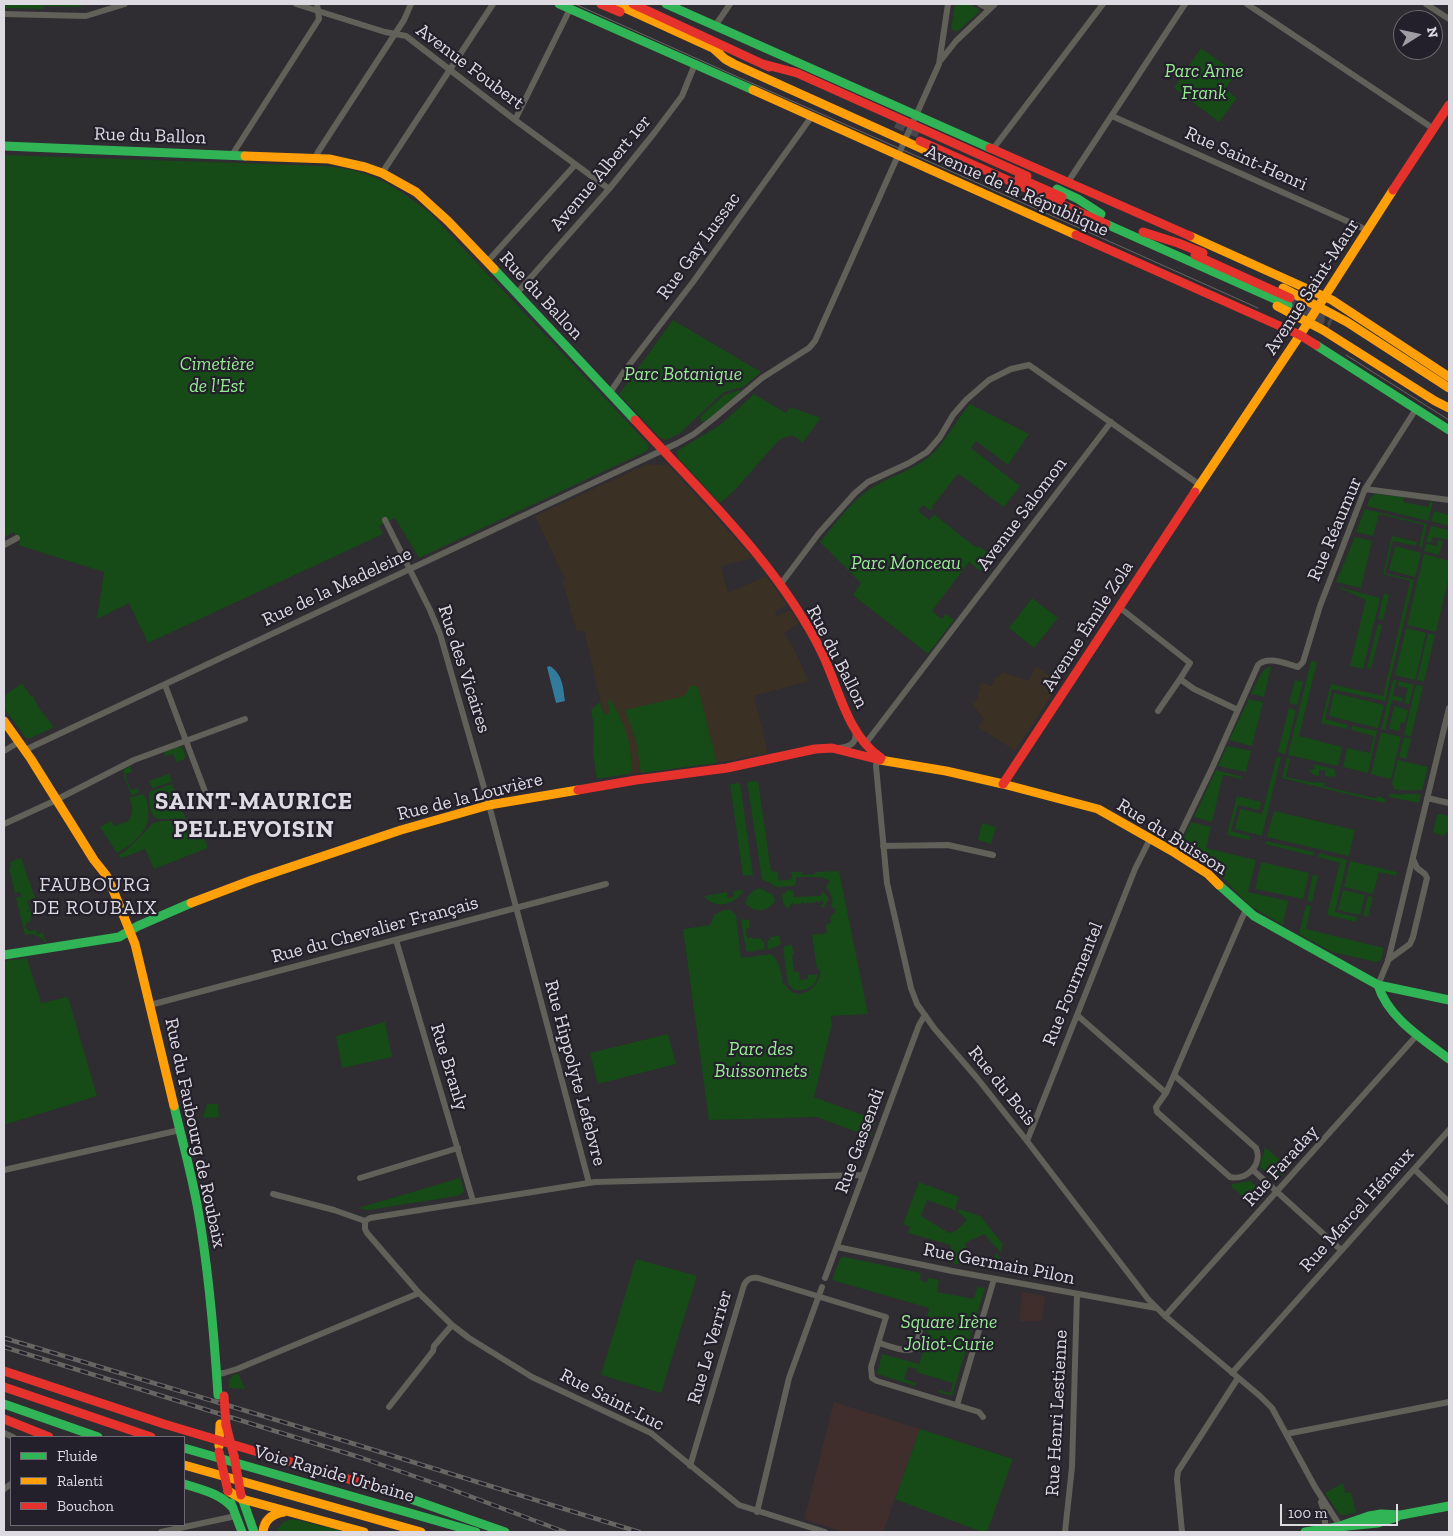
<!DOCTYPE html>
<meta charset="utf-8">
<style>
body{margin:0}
#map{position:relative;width:1453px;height:1536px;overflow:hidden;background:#2f2c32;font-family:"Zilla Slab",serif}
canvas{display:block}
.frame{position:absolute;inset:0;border:5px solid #dddae2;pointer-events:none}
.legend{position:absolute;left:10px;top:1436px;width:175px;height:90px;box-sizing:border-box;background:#24202b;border:1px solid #6e6a74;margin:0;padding:6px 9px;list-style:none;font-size:15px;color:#dddae2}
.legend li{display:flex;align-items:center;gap:10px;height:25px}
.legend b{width:25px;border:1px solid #6e6a74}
.north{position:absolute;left:1393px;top:10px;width:50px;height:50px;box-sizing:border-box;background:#24202b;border:1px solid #6e6a74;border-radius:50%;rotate:80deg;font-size:14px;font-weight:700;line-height:20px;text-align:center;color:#dddae2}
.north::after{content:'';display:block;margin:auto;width:18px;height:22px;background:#a09da4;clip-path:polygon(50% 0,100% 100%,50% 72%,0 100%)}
.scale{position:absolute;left:1280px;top:1504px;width:118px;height:22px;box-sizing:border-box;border:2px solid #dddae2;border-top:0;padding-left:6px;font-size:15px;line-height:18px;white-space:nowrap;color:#dddae2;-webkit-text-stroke:4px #24202b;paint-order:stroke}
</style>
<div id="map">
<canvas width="1453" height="1536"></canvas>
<div class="frame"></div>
<ul class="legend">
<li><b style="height:6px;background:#30b455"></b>Fluide</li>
<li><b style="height:6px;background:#ff9f0a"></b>Ralenti</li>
<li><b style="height:6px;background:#e5322d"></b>Bouchon</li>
</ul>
<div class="north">N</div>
<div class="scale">100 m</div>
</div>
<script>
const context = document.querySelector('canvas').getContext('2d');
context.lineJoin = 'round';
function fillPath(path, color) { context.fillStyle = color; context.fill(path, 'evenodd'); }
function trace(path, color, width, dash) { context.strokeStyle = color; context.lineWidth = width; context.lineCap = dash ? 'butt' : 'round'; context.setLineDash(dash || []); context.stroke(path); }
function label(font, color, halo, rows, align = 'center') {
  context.font = font + ' "Zilla Slab",serif'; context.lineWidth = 4.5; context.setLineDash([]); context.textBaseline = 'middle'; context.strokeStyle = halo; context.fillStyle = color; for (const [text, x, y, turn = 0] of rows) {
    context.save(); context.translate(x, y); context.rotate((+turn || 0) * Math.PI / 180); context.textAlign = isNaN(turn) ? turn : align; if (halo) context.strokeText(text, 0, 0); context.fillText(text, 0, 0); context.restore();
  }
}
fillPath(new Path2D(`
 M1022 1292 1045 1296 1042 1321H1019Z
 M834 1402 920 1429 883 1532H843L804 1519Z`), '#3f2e2b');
fillPath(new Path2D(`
 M647 464 667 465 670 467 753 558 721 566 728 593 766 576 787 605 775 611 776 613 775 617 790 610 799 623 784 633 793 647 809 681 754 696 768 753 723 762 618 776 584 630 577 632 562 580 565 579 535 516Z
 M1036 666 1060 683 1015 751 978 727 984 719 972 704 976 701 980 689 979 686 982 683 992 686 995 677 1000 676 1002 672 1029 681Z`), '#3a3024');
fillPath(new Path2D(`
 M4 4H87L78 7 44 6V9L4 8Z
 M955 4H970L976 8H978L979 12 957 32 951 29Z
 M1201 48 1232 70 1233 78 1225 89 1237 98 1219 122 1174 88Z
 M4 155 326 166C341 168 357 170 371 176 393 185 412 199 430 213L649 445 647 451 419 558 395 518 379 526 383 534 148 643 129 603 97 619 104 572 18 545 20 543 14 532 4 537Z
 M673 320 761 372 743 387 724 392 679 434 666 440 659 437 619 394Z
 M743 389 712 417 702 423 700 417 724 395Z
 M754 394 786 413 790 407 821 418 802 443C795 433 787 435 778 441L735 490 720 503 678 458 677 451 720 425Z
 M970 404 1029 434 1008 465 976 441 971 448 1020 486 1004 507 959 474 956 476 932 507 933 508 931 511 923 505 918 511 929 520 934 514 970 543 978 548 979 546 995 558 993 560 991 559 981 571 969 562 932 611 942 619 946 614 954 620 928 654 853 595 861 583 820 542C836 523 851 501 873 487 891 476 913 470 930 456 946 442 956 420 970 404Z
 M1375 494 1404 497 1403 502 1429 507 1430 501 1433 502 1428 521 1367 506 1370 498Z
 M1365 509 1427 524 1422 548 1419 547 1424 525 1379 514 1373 536 1356 532Z
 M1434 511 1449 515V526L1431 521Z
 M1431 526 1449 530V540L1433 537 1431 543 1426 542Z
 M1392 536 1417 542 1416 546 1393 541 1385 573 1414 580 1385 701 1332 689 1325 719 1348 725 1347 729 1321 723 1331 684 1383 696 1410 581 1383 574Z
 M1355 537 1372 541 1361 588 1336 582Z
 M1438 540 1443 541 1439 555 1424 551 1426 544 1437 546Z
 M1395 546 1421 553 1415 577 1389 570Z
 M1424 554 1449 561V576L1436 632 1407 625Z
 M1335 586 1380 598 1363 669 1350 666 1366 600Z
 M1384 593 1389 595 1383 620 1378 619Z
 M1032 598 1058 618 1034 648 1009 628Z
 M1378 624 1382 625 1371 669 1367 668Z
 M1406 628 1426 633 1415 680 1395 675Z
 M1428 633 1435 635 1424 682 1417 680Z
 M1311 661 1317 662 1299 736 1342 747 1338 766 1288 755Z
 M1268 667H1271L1264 697 1251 694 1262 672Z
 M1295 680 1303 682 1297 705 1289 703Z
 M1393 680H1397L1393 695 1403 698 1402 702 1392 700 1385 730 1381 729Z
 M1399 681 1414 685 1409 704 1404 703 1408 688 1398 686Z
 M22 683 31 697 33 696 38 707 54 727 31 738H26L4 708V696Z
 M691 685 698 687 717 763 641 773 636 740 625 710 685 696Z
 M1416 685 1423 686 1411 737 1404 735Z
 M1334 693 1384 705 1378 728 1329 716Z
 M608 699 612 702C626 727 631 741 632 770L629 774 597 779 593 753 594 726 591 710 600 702 604 715 609 713Z
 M1249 699 1263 702 1252 746 1229 740Z
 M1394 706 1408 710 1405 723 1401 722 1399 731 1389 729Z
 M1289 708 1296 710 1285 754 1278 752Z
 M1352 726 1377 731 1368 773 1343 767 1347 748 1370 753 1374 736 1351 730Z
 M1381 732 1401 737 1391 779 1371 774Z
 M1404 737 1411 739 1406 759 1399 757Z
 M1227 746 1251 751 1246 772 1218 766Z
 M177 747C183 746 184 751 186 756L183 760 177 762 173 754 166 756 164 752Z
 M1277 756 1281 757 1262 836 1235 829 1240 809 1262 814Z
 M1287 758H1290L1286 777 1310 782 1326 783 1323 786 1374 798 1380 796 1386 800 1384 803 1282 778Z
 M1398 760 1428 767 1422 790C1416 790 1400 791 1394 789L1392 783Z
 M1313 764 1334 769 1336 777 1325 776V770H1319V776L1314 775 1309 770 1315 769Z
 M130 766 132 772 125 774 131 790 138 788 139 792 132 796 124 777V769Z
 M1216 770 1243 777 1242 779 1223 775 1212 822 1194 817Z
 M169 774 172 781 171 782 153 788H152L149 781Z
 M758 781 771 871 778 872 779 881 792 879 791 872H802V875L815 874V872L839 871 868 1014 831 1016 832 1024 814 1097 876 1120 870 1137 817 1117 709 1120 683 929 710 925 715 914 724 910H731L736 915 741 958 771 954C781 962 781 973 783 985H786C795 1004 823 988 820 969H817L812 935 827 933 826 925 831 922 830 918 836 910 831 906C835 897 830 894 826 887L830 881 821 877H796V883L794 886 777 887 762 879 747 782Z
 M740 783 753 875 743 876 730 784Z
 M172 784 186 819H157C149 814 149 801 149 793L151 791Z
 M1389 793C1400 796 1410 792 1421 795L1419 803 1389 797Z
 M142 794C147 798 147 801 148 807 152 829 135 843 117 853L100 827 111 821 114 826 128 821C134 813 133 807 129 798Z
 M1237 796 1261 802 1259 810 1238 805 1231 831 1250 836 1249 840 1227 835Z
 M1274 811 1355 830 1349 856 1267 837Z
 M1440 814 1449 816V830L1444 836 1433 832 1437 815Z
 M196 818 208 848 154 869 145 849 122 858 118 855 124 852 138 839 153 823 160 821H187Z
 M1191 822 1211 827 1206 848 1256 860 1248 892 1288 901 1283 925 1250 906 1218 873 1185 852 1182 842Z
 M982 823 996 827 991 844 978 840Z
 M1266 841 1314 852 1313 856 1265 844Z
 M1319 853 1347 860 1335 912 1357 917 1356 922 1327 915 1340 863 1318 857Z
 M21 858 35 898 27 901 30 909 27 911 28 912 31 910 32 914 30 918 31 921 28 922 25 927 29 931H32L35 929 38 934 44 932 43 935 47 942H44L43 939 33 934 25 935 16 898 21 896 20 892 15 893 9 868 11 867 10 862Z
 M1350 861 1397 872 1396 876 1379 872 1373 894 1344 887Z
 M1261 862 1309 873 1303 899 1255 889Z
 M1313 874 1318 876 1312 902 1307 901Z
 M760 888 773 895 775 901C769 911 755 914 746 904L747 897 753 891Z
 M744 890C736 904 716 911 704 896L727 892 728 898 734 897 733 891Z
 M793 890 794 897 820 896 822 891 828 897V901L824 907H820L824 902 822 900 819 903 817 901 814 903 811 902 810 904 807 902 805 904 802 902 800 905 797 903 795 905 792 903 788 909H787L783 903 782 895 787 891Z
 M1343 890 1365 895 1360 915 1338 910Z
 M1368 896 1373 897 1368 917 1363 916Z
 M1306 905 1311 906 1306 929 1384 948 1381 960 1376 962 1372 961 1332 952 1299 934Z
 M743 919 749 920 750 928 746 929 747 938 752 937V939L761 938 762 941H764L765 949 748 952 746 950 741 920Z
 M779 936 781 944 774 948 768 949 767 941 770 940V937Z
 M792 945 794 955H792L794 972H799L800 980 808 979V975L817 974C818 987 806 991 794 990L788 984 783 948 785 946Z
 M27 958 41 1003 68 997 97 1096 4 1125V961Z
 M385 1022 392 1057 342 1068 336 1036Z
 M668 1034 676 1064 598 1084 590 1053Z
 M207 1104H218L219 1117 203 1118Z
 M1265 1147 1289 1168 1276 1182 1260 1167Z
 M460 1178 464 1190 462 1194 457 1196 368 1210 358 1208Z
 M1250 1181 1263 1192 1264 1196 1254 1207 1231 1186 1232 1184Z
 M919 1182 959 1197 955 1208 957 1211 927 1200 921 1216 949 1233 957 1230 967 1220 958 1212 959 1209 980 1216 1003 1244 1001 1253 984 1234 965 1243 968 1264 989 1268 997 1253 1000 1258 997 1271 948 1262 951 1245 908 1233 910 1227 903 1224Z
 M844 1257 921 1273 920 1280 927 1282 928 1278 939 1280 937 1292 974 1299 977 1287 985 1288 952 1396 938 1392 939 1390 950 1393 953 1383 916 1372 917 1369 908 1367 904 1379 916 1383 915 1386 877 1374 882 1354 919 1364 929 1333 924 1331 929 1308 832 1280 840 1259Z
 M636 1259 697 1276 661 1393 601 1375Z
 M238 1373 245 1389 229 1388V1380L233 1375Z
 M920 1429 1013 1459 987 1532H982L895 1499Z
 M1343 1483 1345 1493 1351 1492 1356 1513 1344 1515 1339 1514 1325 1493Z
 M293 1519 346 1532H277C280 1523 284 1521 293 1519Z`), '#164a17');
fillPath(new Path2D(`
 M550 666C563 675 563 687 565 701L556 703 547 667Z`), '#327b9c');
trace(new Path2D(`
 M896 123 923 135
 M1290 298 1332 321
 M1288 305 1329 327`), '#49464c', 10, [10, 5]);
trace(new Path2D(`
 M296 4 385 32 406 36 515 120 609 189
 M980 4 990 9
 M1247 4 1434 129
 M1426 4 1449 19
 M4 14 86 16 125 4
 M715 26 730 4
 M941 60 956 41 995 4
 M1112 116 1367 230
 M515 120 570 9
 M993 149 1103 4
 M232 155 319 19 317 4
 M315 158 318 152 404 20 411 4
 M382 173 493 4
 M1068 182 1185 4
 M487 262 575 165
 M517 293 609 189 655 132 682 96 695 64
 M609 394 626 369 693 282 812 116
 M1365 489 1449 500
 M385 520 430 610 440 634 489 805 589 1183
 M4 545 17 538
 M780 585 819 533 855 493 868 482 909 463 927 452 940 437 953 415 966 400 989 380 1011 369 1029 365 1200 485
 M1119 607 1190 663 1180 679 1194 689 1238 710
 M165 685 209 802
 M1158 711 1180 679
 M866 743 1111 422
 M838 748C850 747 858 743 855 730
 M25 750 678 443 694 434 713 419 762 378 809 348 815 341 939 64 948 4
 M4 751 19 742
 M877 756 876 766 887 883 911 988 917 1004 934 1028 977 1078 1027 1141 1148 1299 1165 1316 1260 1396 1272 1408 1315 1487 1344 1532
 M1427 798 1449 803
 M4 824 52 802 134 760 245 719
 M883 846 948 845 993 855
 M1172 851 1213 766 1258 665C1268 655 1286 664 1298 667L1303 662 1320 606 1365 489 1416 409
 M396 940 473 1201
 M1388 960 1410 944 1413 937 1427 878 1425 874 1417 868 1413 859
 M1378 985 1388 961 1449 708
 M150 1005 606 884
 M1077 1015 1166 1093
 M1174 1075 1256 1148C1263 1164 1247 1181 1230 1177L1157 1112 1156 1107 1166 1093 1174 1075 1242 918 1246 910
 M1027 1141 1135 869 1150 839
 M1414 1169 1449 1202
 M4 1170 180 1130
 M1253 1170 1341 1250
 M360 1178 458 1148
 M273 1194 334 1210 365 1221
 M365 1221V1229L367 1233 419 1293 452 1325 469 1338 532 1377 651 1433 739 1505 825 1532
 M365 1221 370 1218 595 1182 863 1175
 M837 1247 952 1271 1156 1308
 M825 1278 919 1025 925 1015
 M1165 1316 1418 1034
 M879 1343C886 1345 908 1354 914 1348 918 1344 919 1335 920 1329
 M1232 1373 1449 1130
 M217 1374 224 1373 237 1369 419 1293
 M957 1405 994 1279
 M389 1407 433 1351 434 1346 452 1325
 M4 1433 13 1437
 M1286 1434 1449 1402
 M690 1466 744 1285C747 1279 751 1277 758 1278L886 1317 871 1367 872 1378 877 1381 979 1412 983 1417
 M4 1489 11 1484
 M1321 1502 1323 1508 1326 1529
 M757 1512 789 1378 822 1287
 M161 1532 236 1516
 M1065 1532 1072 1467 1077 1294
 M1182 1532 1177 1479 1178 1471 1238 1378`), '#616159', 6);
trace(new Path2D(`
 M559 4 753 90
 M666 4 990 148
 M4 146 245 156
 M1057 189 1078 199 1101 214
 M1106 224 1288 305
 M494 269 635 420
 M1316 345 1449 430
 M1219 885 1254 916 1378 985 1449 1000
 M4 955 119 937 138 926 191 903
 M1378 985C1388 1018 1423 1039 1449 1059
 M174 1106C182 1140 192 1175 198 1210 209 1271 214 1333 218 1395
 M4 1404 98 1437
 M184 1448 476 1532
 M184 1484C202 1490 220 1493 233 1508
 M385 1490 505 1532
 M241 1495 254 1532
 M231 1503 242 1532
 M1340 1526 1369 1516 1381 1514 1401 1515 1449 1506
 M1305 1532 1337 1527 1378 1523 1397 1517`), '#30b455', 9);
trace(new Path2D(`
 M616 4 719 51
 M714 49 725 59 734 64 927 151
 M753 90 1076 235
 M245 156 329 159 365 167 382 173 416 192 448 221 494 269
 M1190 236 1332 300 1449 377
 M1283 288 1347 322 1449 388
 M1277 306 1323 330 1435 401 1449 408
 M1195 492 1300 335 1393 190
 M4 721 31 759 94 860 106 875 111 885 135 944 174 1106
 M880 760 946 771 1003 784 1098 809 1172 851 1208 874 1219 885
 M191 903 252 880 401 830 489 805 578 790
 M219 1446 220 1424
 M184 1465 421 1532
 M228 1491 242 1499 364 1532
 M263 1532C264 1520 272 1514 284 1512`), '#ff9f0a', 9);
trace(new Path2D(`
 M601 4 620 12
 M633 4 769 67
 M763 64 797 73 1027 176
 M920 141 1106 224
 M990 148 1190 236
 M1019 178 1062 197
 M1393 190 1449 105
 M1143 232 1178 243 1203 253
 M1076 235 1300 335 1316 345
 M1195 255 1290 298
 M635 420C701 492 779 565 822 653 839 688 847 735 881 758
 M1003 784 1195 492
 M578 790 636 780 727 768 815 749 832 748 880 760
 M4 1371 164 1424 385 1490
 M4 1387 151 1437
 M4 1419 49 1437
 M226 1425 234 1456`), '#e5322d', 9);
trace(new Path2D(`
 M575 4C802 107 1031 205 1258 308
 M1346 355 1449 420`), '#666663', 1);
const rail = new Path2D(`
 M4 1338 293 1425 639 1532
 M4 1347 362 1458 448 1488 565 1532`);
trace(rail, '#666663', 4.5);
trace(rail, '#24202b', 2.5, [8]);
trace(new Path2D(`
 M224 1396 226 1425
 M219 1452 228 1491
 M234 1456 241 1495`), '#e5322d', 9);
label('19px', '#dddae2', '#24202b', [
 ["Avenue Foubert",470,67,37],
 ["Rue du Ballon",150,136,2],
 ["Rue Saint-Henri",1246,159,24],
 ["Avenue Albert 1er",601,173,-50],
 ["Avenue de la République",1017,191,24],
 ["Rue Gay Lussac",699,246,-54],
 ["Avenue Saint-Maur",1312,287,-57],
 ["Rue du Ballon",541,296,47],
 ["Avenue Salomon",1022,514,-53],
 ["Rue Réaumur",1335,529,-67],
 ["Rue de la Madeleine",337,587,-25],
 ["Avenue Émile Zola",1088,626,-57],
 ["Rue du Ballon",837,657,63],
 ["Rue des Vicaires",464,669,72],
 ["Rue de la Louvière",470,797,-14],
 ["Rue du Buisson",1172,837,32],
 ["Rue du Chevalier Français",375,930,-15],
 ["Rue Fourmentel",1073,984,-68],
 ["Rue Branly",449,1067,73],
 ["Rue Hippolyte Lefebvre",575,1073,75],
 ["Rue du Bois",1002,1086,51],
 ["Rue du Faubourg de Roubaix",195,1133,78],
 ["Rue Gassendi",860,1141,-70],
 ["Rue Faraday",1281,1166,-48],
 ["Rue Marcel Hénaux",1357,1210,-48],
 ["Rue Germain Pilon",999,1264,11],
 ["Rue Le Verrier",710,1347,-74],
 ["Rue Saint-Luc",612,1400,27],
 ["Rue Henri Lestienne",1057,1413,-87],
 ["Voie Rapide Urbaine",334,1474,16]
]);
label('italic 19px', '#97ed93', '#24202b', [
 ["Parc Anne",1204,72],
 ["Frank",1204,94],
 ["Cimetière",217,365],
 ["de l'Est",217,387],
 ["Parc Botanique",683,375],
 ["Parc Monceau",906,564],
 ["Parc des",761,1050],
 ["Buissonnets",761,1072],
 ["Square Irène",949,1323],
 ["Joliot-Curie",949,1345]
]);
context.letterSpacing = '1px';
label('20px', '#dddae2', '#24202b', [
 ["FAUBOURG",95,885],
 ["DE ROUBAIX",95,908]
]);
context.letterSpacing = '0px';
context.letterSpacing = '1px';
label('bold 24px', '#dddae2', '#24202b', [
 ["SAINT-MAURICE",254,802],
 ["PELLEVOISIN",254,830]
]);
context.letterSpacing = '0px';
</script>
